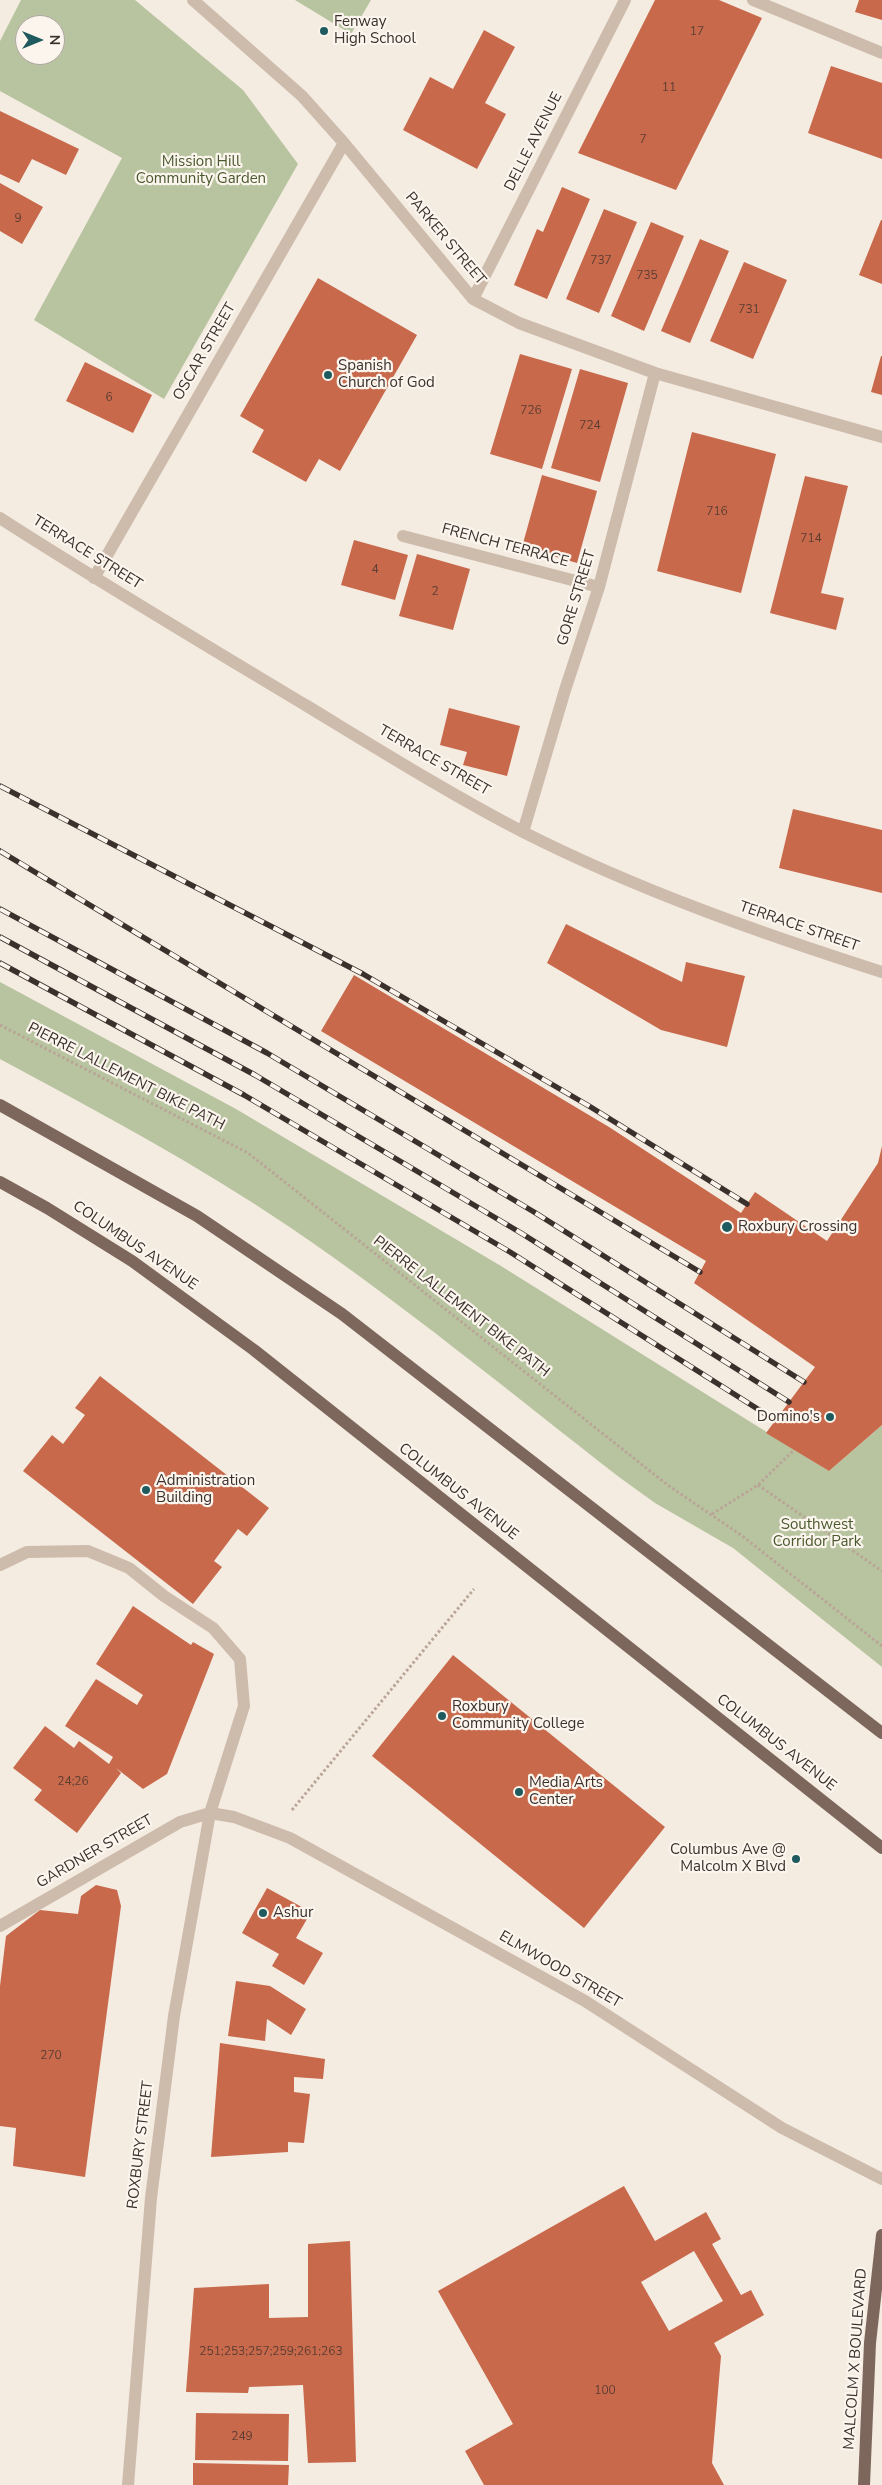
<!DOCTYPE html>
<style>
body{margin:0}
#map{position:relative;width:882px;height:2485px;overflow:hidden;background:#f4ebe1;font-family:"Nunito Sans",sans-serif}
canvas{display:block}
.north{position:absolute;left:15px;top:15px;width:50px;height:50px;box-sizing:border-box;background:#fbf5ee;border:1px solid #aea6a0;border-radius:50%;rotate:90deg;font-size:14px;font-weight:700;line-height:20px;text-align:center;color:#3b302b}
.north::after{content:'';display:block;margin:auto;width:18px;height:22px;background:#1f5a5e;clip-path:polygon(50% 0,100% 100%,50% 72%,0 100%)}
</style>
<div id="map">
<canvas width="882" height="2485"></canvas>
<div class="north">N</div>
</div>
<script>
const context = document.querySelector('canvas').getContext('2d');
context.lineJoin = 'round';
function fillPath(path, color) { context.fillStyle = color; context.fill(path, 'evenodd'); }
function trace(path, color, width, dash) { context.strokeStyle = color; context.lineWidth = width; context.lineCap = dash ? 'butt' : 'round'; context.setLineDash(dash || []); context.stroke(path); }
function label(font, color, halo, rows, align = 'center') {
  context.font = font + ' "Nunito Sans",sans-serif'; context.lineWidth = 4.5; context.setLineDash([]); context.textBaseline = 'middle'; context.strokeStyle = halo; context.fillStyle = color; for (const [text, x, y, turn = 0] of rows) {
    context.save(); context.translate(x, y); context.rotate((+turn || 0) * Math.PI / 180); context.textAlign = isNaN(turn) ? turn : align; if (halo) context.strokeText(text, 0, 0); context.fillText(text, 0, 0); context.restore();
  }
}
fillPath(new Path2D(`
 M21 0H135L243 90 298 164 164 399 34 320 122 158 0 91V41ZM25 25H55V55H25Z
 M295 0H371L351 34Z
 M0 982 236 1109 501 1266 829 1471 882 1425V1667L733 1548 655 1503 619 1477C511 1393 404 1305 291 1228 198 1165 99 1112 0 1059Z`), '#b8c4a0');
fillPath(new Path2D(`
 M655 0H719L762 18 676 190 578 153Z
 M859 0H882V20L855 12Z
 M484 30 515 47 485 103 506 114 477 169 403 130 430 77 453 89Z
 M831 66 882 83V159L808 133Z
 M0 111 79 149 66 175 32 159 19 183 0 174Z
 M0 183 43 207 22 244 0 231Z
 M562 187 590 199 547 299 514 285 537 229 543 232Z
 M604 209 637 222 599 313 566 299Z
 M881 220H882V284L859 275Z
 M651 222 684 236 644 331 611 316Z
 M700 239 729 251 690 343 661 331Z
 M744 262 787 280 753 359 710 341Z
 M318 278 417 335 340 471 319 459 306 482 252 452 264 430 240 416Z
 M520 354 572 369 542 469 490 454Z
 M881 356H882V395L871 392Z
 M85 362 152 395 133 433 66 401Z
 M580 369 628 383 600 482 551 468Z
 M692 432 776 454 741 593 657 571Z
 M542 475 597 491 577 563 522 547Z
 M805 476 848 486 821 593 844 598 836 630 770 613Z
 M354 540 408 555 395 600 341 585Z
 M417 554 470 569 453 630 399 616Z
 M449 708 520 726 507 776 463 765 467 752 440 745Z
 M793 809 882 830V893L779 868Z
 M566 924 682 982 686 962 745 976 727 1047 661 1030 547 963Z
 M354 975 609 1127 741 1213 755 1192 827 1241 878 1163 882 1146V1425L829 1471 766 1433 815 1367 694 1283 706 1261 321 1031Z
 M100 1376 269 1508 247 1536 238 1529 214 1561 222 1567 193 1604 23 1471 52 1435 63 1444 85 1415 75 1408Z
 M133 1606 191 1645 193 1642 214 1654 167 1774 143 1789 116 1768 121 1773 77 1833 34 1800 42 1790 13 1768 45 1726 74 1748 79 1741 109 1764 113 1757 65 1726 96 1679 137 1705 143 1695 96 1664Z
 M453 1655 665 1827 584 1928 372 1756Z
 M96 1885 117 1890 121 1906 85 2177 13 2166 16 2128 0 2126V1986L6 1936 40 1910 78 1914 81 1896Z
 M267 1888 311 1912 296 1938 323 1953 304 1985 272 1966 279 1954 242 1933Z
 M236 1981 270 1986 306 2009 291 2035 267 2019 265 2041 228 2036Z
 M220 2043 325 2059 323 2079 294 2077V2092L310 2094 304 2143 288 2142V2152L211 2157Z
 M624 2186 655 2241 706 2212 721 2239 712 2244 741 2295 751 2290 764 2315 714 2343 721 2356 712 2463 724 2485H484L465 2451 513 2424 438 2291ZM694 2251 723 2301 669 2331 641 2282Z
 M350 2241 356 2462 308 2463 303 2385 249 2387 248 2393 186 2392 194 2288 269 2284V2318L308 2317V2244Z
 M196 2413 289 2414 288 2461 195 2460Z
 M193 2463 289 2465 288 2485H193Z`), '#c8694b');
trace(new Path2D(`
 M0 1025 248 1153 669 1486 741 1535 882 1646
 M758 1485 882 1571
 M712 1514 758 1485 794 1450
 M292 1810 474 1589`), '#b9a596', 3, [2.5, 2.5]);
trace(new Path2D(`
 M193 0 302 96 344 143 473 299 519 323 655 373 882 437
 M753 0 882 53
 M473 299 625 0
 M0 518C101 583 204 644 307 706 378 749 450 794 523 832 638 890 760 933 882 972
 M403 536 599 587
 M94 578 344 143
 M523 832 565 690 599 587 655 373
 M0 1565 27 1552 88 1551 129 1568 164 1596 213 1628 240 1659 244 1706 210 1813 174 2016 151 2198 128 2485
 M0 1926 180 1822 210 1813 234 1817 290 1838 585 2001 782 2128 882 2179`), '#cdbbac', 12);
trace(new Path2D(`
 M0 1105 197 1216 342 1314 882 1733
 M0 1182 47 1208 132 1261 254 1350 882 1848
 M864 2485 870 2343 882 2235`), '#7d675c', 12);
const rail = new Path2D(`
 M0 786 363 974 589 1106 747 1204
 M0 851 700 1272
 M0 909 267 1053 534 1212 804 1382
 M0 937 255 1075 521 1233 789 1402
 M0 963 244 1095 510 1252 775 1420`);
trace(rail, '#3b302b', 5.5);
trace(rail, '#fbf5ee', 4, [11]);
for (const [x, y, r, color] of [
 [324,31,5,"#1f5a5e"],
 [328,375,5,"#1f5a5e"],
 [727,1227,6,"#1f5a5e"],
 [830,1417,5,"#1f5a5e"],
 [146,1490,5,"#1f5a5e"],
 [442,1716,5,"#1f5a5e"],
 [519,1792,5,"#1f5a5e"],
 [796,1859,5,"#1f5a5e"],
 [263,1913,5,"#1f5a5e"]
]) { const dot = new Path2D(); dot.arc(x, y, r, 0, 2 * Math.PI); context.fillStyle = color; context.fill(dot); trace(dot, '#fbf5ee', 2); }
label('12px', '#5e3e33', null, [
 ["17",697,32],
 ["11",669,88],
 ["7",643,140],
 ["9",18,219],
 ["737",601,261],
 ["735",647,276],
 ["731",749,310],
 ["6",109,398],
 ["726",531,411],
 ["724",590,426],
 ["716",717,512],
 ["714",811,539],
 ["4",375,570],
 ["2",435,592],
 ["24;26",73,1782],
 ["270",51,2056],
 ["251;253;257;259;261;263",271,2352],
 ["100",605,2391],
 ["249",242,2437]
]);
label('15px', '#3b302b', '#fbf5ee', [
 ["Fenway",334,22],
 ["High School",334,39],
 ["Spanish",338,366],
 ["Church of God",338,383],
 ["Roxbury Crossing",738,1227],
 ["Domino's",820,1417,"right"],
 ["Administration",156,1481],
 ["Building",156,1498],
 ["Roxbury",452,1707],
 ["Community College",452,1724],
 ["Media Arts",529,1783],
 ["Center",529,1800],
 ["Columbus Ave @",786,1850,"right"],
 ["Malcolm X Blvd",786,1867,"right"],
 ["Ashur",273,1913]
], 'left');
label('15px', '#3b302b', '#fbf5ee', [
 ["DELLE AVENUE",534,142,-63],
 ["PARKER STREET",445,239,50],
 ["OSCAR STREET",205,352,-60],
 ["FRENCH TERRACE",505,546,15],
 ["TERRACE STREET",87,553,32],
 ["GORE STREET",577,598,-73],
 ["TERRACE STREET",434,761,30],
 ["TERRACE STREET",799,927,19],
 ["PIERRE LALLEMENT BIKE PATH",126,1077,27],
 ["COLUMBUS AVENUE",135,1246,34],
 ["PIERRE LALLEMENT BIKE PATH",461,1307,38],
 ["COLUMBUS AVENUE",458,1492,38],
 ["COLUMBUS AVENUE",776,1743,38],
 ["GARDNER STREET",95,1852,-30],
 ["ELMWOOD STREET",560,1970,30],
 ["ROXBURY STREET",141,2145,-83],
 ["MALCOLM X BOULEVARD",856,2359,-86]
]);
label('15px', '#4a5a2e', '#fbf5ee', [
 ["Mission Hill",201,162],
 ["Community Garden",201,179],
 ["Southwest",817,1525],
 ["Corridor Park",817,1542]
]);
</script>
